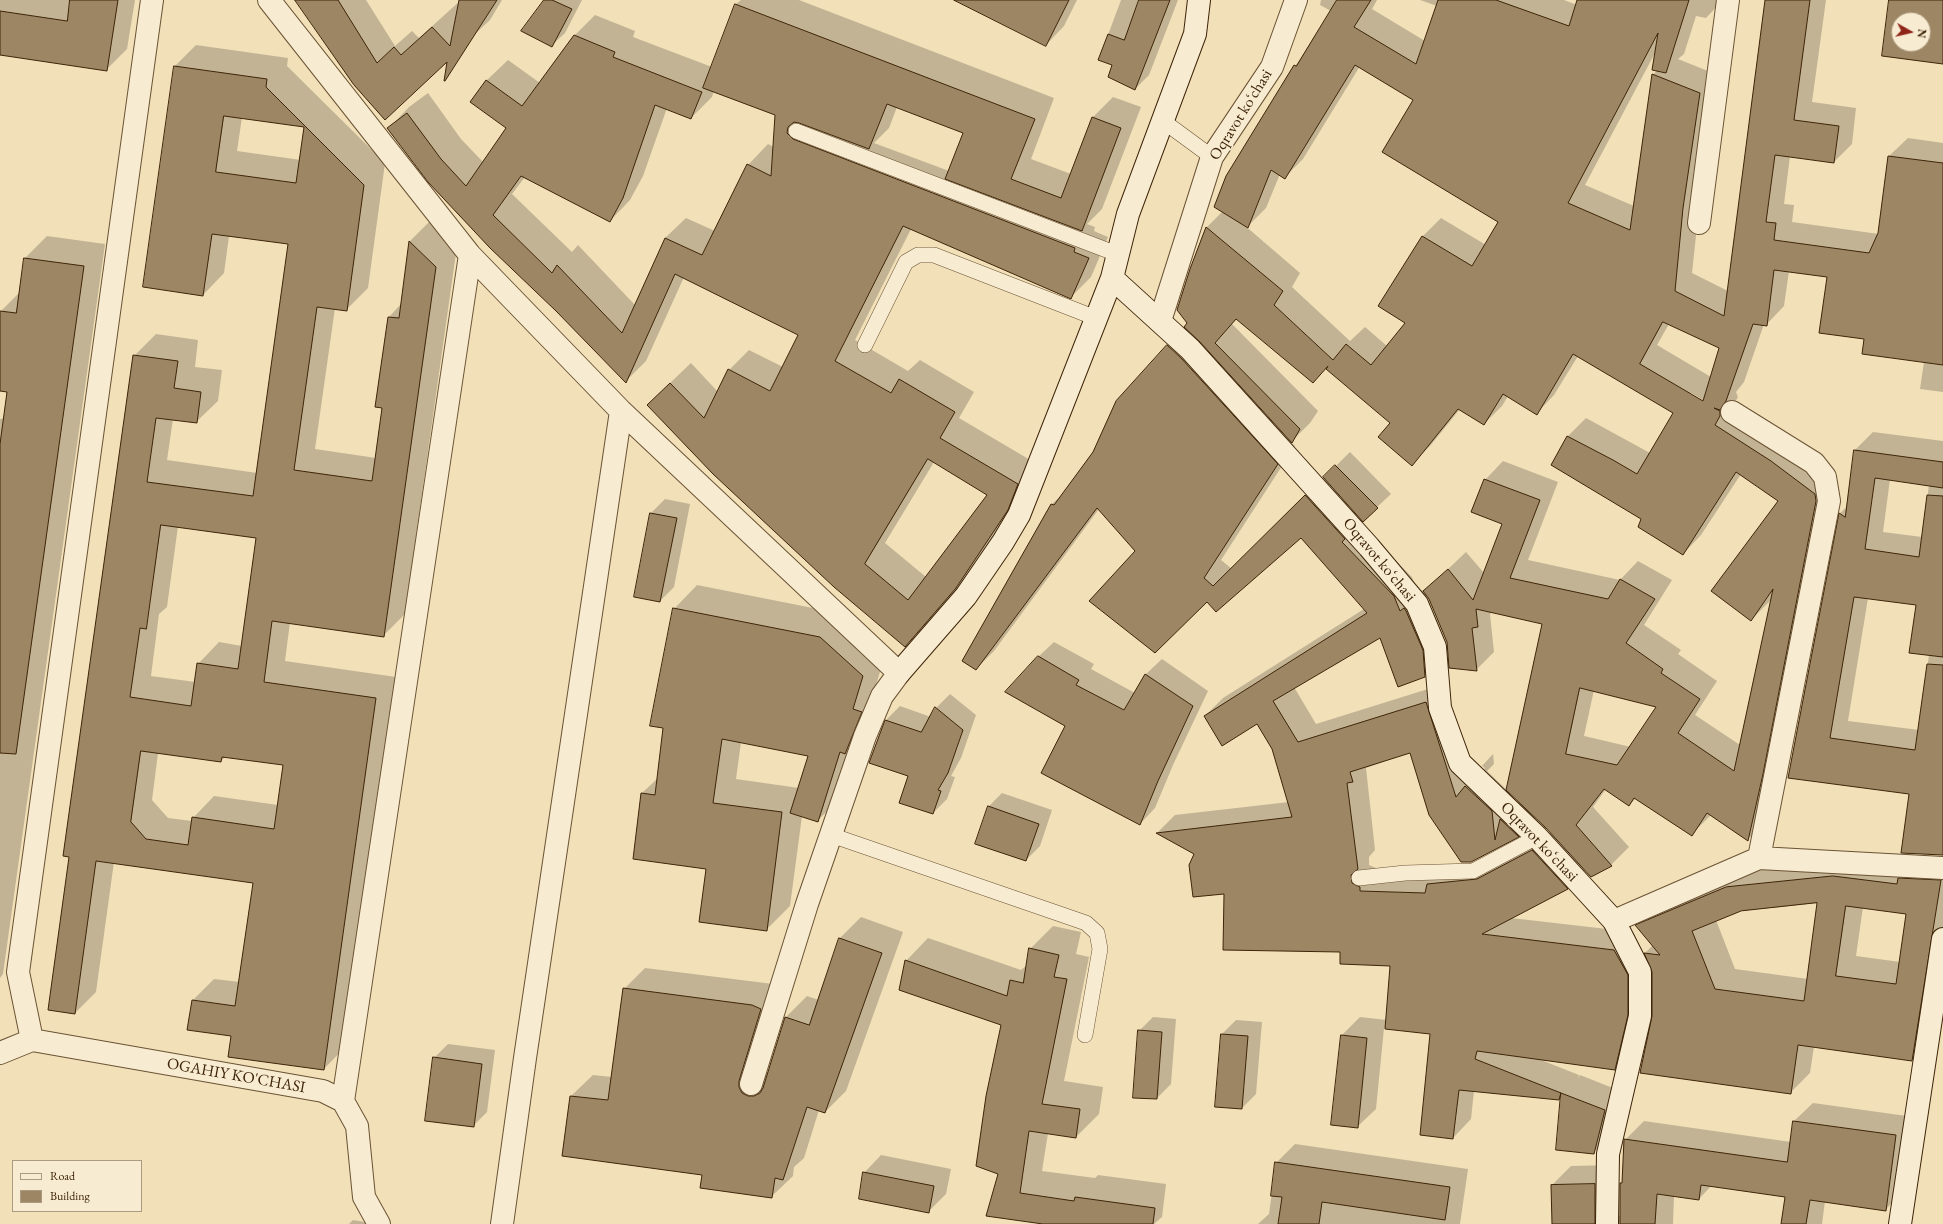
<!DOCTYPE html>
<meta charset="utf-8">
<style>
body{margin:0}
#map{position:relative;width:1943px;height:1224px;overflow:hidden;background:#f2e0b8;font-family:"EB Garamond",serif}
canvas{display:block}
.legend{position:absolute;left:12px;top:1160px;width:130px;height:52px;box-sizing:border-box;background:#f7ebd1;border:1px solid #ad9b81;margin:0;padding:5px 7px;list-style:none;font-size:12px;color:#3e2408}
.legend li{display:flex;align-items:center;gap:8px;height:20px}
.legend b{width:20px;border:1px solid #ad9b81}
.north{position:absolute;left:1891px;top:12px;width:40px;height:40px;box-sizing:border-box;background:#f7ebd1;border:1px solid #ad9b81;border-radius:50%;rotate:98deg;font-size:11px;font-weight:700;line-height:16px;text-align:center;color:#3e2408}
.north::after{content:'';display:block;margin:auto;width:14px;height:18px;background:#8f2418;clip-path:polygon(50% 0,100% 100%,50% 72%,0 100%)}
</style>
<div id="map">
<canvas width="1943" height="1224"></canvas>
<ul class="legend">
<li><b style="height:5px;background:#f7ebd1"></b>Road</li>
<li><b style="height:11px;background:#9c8664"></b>Building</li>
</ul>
<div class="north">N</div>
</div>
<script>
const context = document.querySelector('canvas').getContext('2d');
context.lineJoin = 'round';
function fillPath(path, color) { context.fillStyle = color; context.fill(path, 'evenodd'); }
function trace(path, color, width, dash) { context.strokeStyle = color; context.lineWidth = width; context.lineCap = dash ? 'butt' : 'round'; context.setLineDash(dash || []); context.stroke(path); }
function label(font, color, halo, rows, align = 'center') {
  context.font = font + ' "EB Garamond",serif'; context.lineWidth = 3; context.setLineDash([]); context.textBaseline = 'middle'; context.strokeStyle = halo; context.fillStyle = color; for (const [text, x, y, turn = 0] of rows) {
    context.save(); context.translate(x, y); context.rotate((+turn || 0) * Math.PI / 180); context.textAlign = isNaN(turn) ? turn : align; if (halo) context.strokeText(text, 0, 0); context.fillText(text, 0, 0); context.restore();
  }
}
fillPath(new Path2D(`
 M0 0H135L127 49 107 69 0 54Z
 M296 0H366L395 46 412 31 419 38 461 0H502L490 20 385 118Z
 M546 0H582L565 33 551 46Z
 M741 0H799L1054 98 1031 159 1071 174 1093 117 1113 97 1141 107 1102 209 1087 224 1095 227 1094 231 1108 237 1091 277 1071 297 911 229 855 340 908 371 920 360 974 392 959 418 1037 464 976 567 925 625 905 646 669 384 691 363 718 392 729 370 749 350 783 367 800 335 684 277 646 361 626 381 389 128 409 107 428 93 461 139 483 162 508 128 472 102 487 80 508 60 540 83 574 36 595 15 635 31 633 37 712 67 736 4ZM714 91 776 115 774 147 768 144 748 165 715 231 686 218 665 238 635 305 578 245 572 252 512 194 525 177 610 221 630 200 643 176 667 108 691 118 712 97ZM897 107 964 133 949 171 874 143 889 128ZM934 462 989 495 926 577 885 543Z
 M1022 0H1077L1064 26 1046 45Z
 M1121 0H1178L1149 75 1135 89 1114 64 1099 59Z
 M1321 0H1377L1372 9 1425 41 1437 6 1420 0H1564L1577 5 1578 0H1723L1706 18 1696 16 1684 54 1678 59 1718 75 1701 189 1692 273 1728 291 1766 0H1826L1812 102 1856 108 1852 144 1834 162 1790 156 1784 204 1794 205 1792 222 1879 234 1889 156 1908 138 1943 143V392L1920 389 1924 362 1865 338 1828 277 1789 271 1784 306 1766 325 1764 324 1744 382 1736 392 1738 397 1732 407 1833 476 1765 822 1747 840 1711 815 1691 835 1636 798 1629 805 1606 789 1593 807 1629 847 1611 865 1591 876 1586 870 1567 888 1511 918 1633 932 1644 954 1645 953V996L1633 1051 1614 1069 1541 1060 1579 1075 1578 1078 1580 1075 1623 1092 1611 1135 1593 1153 1562 1096 1559 1099 1474 1091 1471 1119 1453 1138 1431 1034 1384 1028 1376 1109 1357 1127 1342 1035 1360 1017 1387 1020 1391 965 1341 951 1225 892 1196 853 1157 833 1175 815 1289 802 1273 749 1257 723 1205 716 1223 698 1364 609 1301 537 1207 601 1136 551 1099 509 994 651 976 669 1052 504 1066 491 1094 453 1117 401 1188 323 1191 269 1207 227 1223 211 1295 66 1300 60 1331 11 1320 5ZM1656 51 1657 70 1653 75 1634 206 1585 185ZM1360 66 1414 100 1499 222 1486 245 1441 218 1423 236 1379 306 1406 323 1387 346 1365 327 1350 341 1292 287 1300 273 1243 224 1248 226 1266 208 1280 174 1285 177 1303 159ZM1237 319 1326 368 1392 423 1412 464 1430 446 1460 409 1484 424 1502 406 1508 396 1536 414 1554 395 1578 356 1675 413 1650 453 1586 418 1568 436 1553 465 1643 519 1683 554 1701 535 1741 474 1779 501 1751 620 1771 600 1740 745 1695 715 1717 681 1678 654 1681 650 1644 625 1672 580 1638 561 1620 580 1528 560 1558 482 1503 461 1485 480 1503 523 1484 573 1466 552 1424 592 1422 590 1418 594 1412 577 1359 524 1391 494 1350 452 1232 569 1221 560 1295 446 1291 442 1310 423 1318 411 1232 324ZM1669 324 1720 348 1711 377 1657 345ZM1691 393 1708 403 1707 404 1691 395ZM1425 593 1429 599 1448 642 1476 670 1494 652 1490 614 1492 612 1544 623 1507 790 1487 771 1494 764 1493 754 1482 766 1485 768 1474 778 1444 684 1316 724 1294 687 1380 636 1424 676 1443 658 1441 631ZM1594 690 1658 706 1631 747 1584 736ZM1410 752 1470 861 1518 836 1536 818 1551 832 1496 861 1378 873V869L1369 865V857L1375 850 1366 768ZM1510 792 1519 801 1512 809Z
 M196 45 288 58 287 66 385 163 368 288 346 310 335 308 315 449 376 458 383 408 389 317 401 304 410 241 431 220 457 246 405 614 384 635 290 622 285 661 396 677 345 1047 324 1069 232 1035 193 1000 214 979 240 982 254 882 114 862 96 992 75 1013 70 856 134 356 156 334 198 340 195 367 222 370 218 401 196 422 173 419 167 460 257 473 289 243 229 236 224 273 203 295 175 66ZM242 117 305 126 301 160 237 151ZM178 526 257 537 242 646 219 642 198 664 195 682 151 676 159 614 167 607ZM158 753 221 761 226 756 284 764 278 805 214 796 193 818 192 821 168 818 152 800Z
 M47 236 105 244 3 974 0 978V419L5 418 8 391 0 390V316L1 311 20 292 25 258Z
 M1873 432 1943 441V855L1903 852 1910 793 1789 777 1840 513 1848 506 1855 450ZM1890 479 1929 485 1922 537 1883 532ZM1868 598 1917 604 1929 655 1919 730 1848 721Z
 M665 499 690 504 674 587 660 601 635 596 651 513Z
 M697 585 843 614 886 652 876 685 885 688 841 798 817 821 802 816 790 906 766 930 707 868 642 793 658 778 674 609ZM741 742 809 755 799 788 736 779Z
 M1054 642 1094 664 1091 669 1135 693 1146 674 1162 659 1208 691 1173 765 1155 808 1140 824 1066 726 1038 657Z
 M950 694 976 715 961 758 951 776 955 777 947 799 933 813 909 776 886 720 900 706 931 717 936 708Z
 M1002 793 1052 810 1040 846 1026 860 988 807Z
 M1943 860V969L1931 1040 1912 1060 1814 1046 1810 1073 1790 1093 1654 1016 1653 971 1645 953 1653 945 1637 925 1656 906 1747 868ZM1819 902 1808 979 1735 969 1716 920 1740 910ZM1863 907 1907 913 1900 962 1856 956Z
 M861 917 903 932 846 1091 825 1112 819 1110 804 1158 794 1167 793 1176 771 1197 703 1174 564 1156 571 1096 593 1075 612 1077 624 989 645 968 773 984 763 1071 768 1075 786 1017 807 996 819 1000 840 938Z
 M1053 926 1081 932 1076 954 1089 957 1064 1081 1103 1087 1099 1114 1076 1137 1048 1133 1042 1171 1095 1178 1098 1175 1166 1184 1162 1217 1154 1224H1051L999 1173 1002 1024 906 961 928 938 1021 970 1027 965 1030 949Z
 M1153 1017 1176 1019 1171 1084 1157 1098 1139 1031Z
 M1236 1020 1262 1022 1256 1094 1242 1108 1216 1106 1222 1034Z
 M448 1044 495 1050 487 1112 473 1126 434 1058Z
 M1813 1103 1914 1117 1904 1191 1885 1210 1825 1201 1822 1224H1782L1786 1196 1712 1185 1699 1199 1674 1195 1673 1224H1553L1552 1185 1571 1166 1614 1165V1211L1621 1217V1184L1623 1182 1625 1140 1644 1121 1791 1142 1794 1121Z
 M1295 1144 1468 1169 1460 1224H1258L1269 1214 1276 1163Z
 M881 1155 951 1169 946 1194 928 1212 864 1173Z
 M353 1220 377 1224H349Z`), '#0003');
const building = new Path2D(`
 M70 0H118L107 71 0 55V11L67 21Z
 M295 0H338L377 63 394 47 401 55 432 27 450 46 459 0H497L445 81H444L447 62 385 120 354 85Z
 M544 0H552L572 9 552 47 521 31Z
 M954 0H1069L1046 46Z
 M1139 0H1170L1135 90 1108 77 1112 65 1098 60 1108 34 1124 40Z
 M1337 0H1371L1354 27 1416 64 1438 0H1496L1569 26 1577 0H1689L1666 73 1652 70 1658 33 1568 203 1630 230 1652 74 1700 93 1683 208 1675 291 1724 316 1765 0H1810L1794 120 1839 126 1834 163 1775 155 1766 222 1776 223 1774 240 1869 253 1878 233 1888 156 1943 163V365L1862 354 1864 339 1819 333 1827 277 1774 270 1767 326 1753 324 1726 401 1720 410 1714 408 1720 411V416L1715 425 1771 461 1815 494 1816 501 1763 774 1748 841 1707 813 1692 836 1634 798 1629 806 1604 789 1576 825 1612 866 1591 877 1546 828 1506 790 1542 624 1476 609 1478 627 1472 628 1477 671 1449 668 1447 642 1429 599 1423 591 1448 569 1473 600 1502 524 1471 512 1484 479 1540 500 1510 578 1608 599 1620 579 1655 599 1626 643 1663 669 1661 673 1700 699 1678 733 1734 771 1773 589 1751 621 1711 591 1778 501 1736 472 1683 555 1638 527 1641 519 1551 465 1567 436 1613 460 1637 474 1673 413 1573 354 1537 415 1503 394 1484 425 1458 409 1412 466 1378 437 1390 423 1326 369 1328 366 1313 383 1236 319 1215 343 1300 429 1292 443 1199 341 1184 327 1187 323 1177 310 1190 269 1206 227 1283 291 1274 305 1333 360 1346 344 1371 365 1405 323 1378 306 1422 236 1472 266 1498 222 1382 152 1413 100 1355 65 1285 179 1271 170 1248 228 1214 207 1226 176 1294 65 1296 66ZM1663 322 1719 348 1703 401 1640 364ZM1580 688 1656 707 1617 765 1566 754Z
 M1889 0H1943V64L1882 56ZM1899 20H1923V44H1899Z
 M735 4 1035 119 1011 179 1061 198 1092 117 1121 128 1082 231 945 179 963 133 887 104 869 149 799 123 794 122 788 127 787 133 793 139 1075 248 1074 252 1089 258 1071 299 903 226 835 361 891 393 899 379 955 412 940 438 1018 484 1008 510 956 588 905 647 834 587 713 474 647 405 670 383 704 418 728 369 770 391 798 335 675 274 626 383 556 311 490 248 428 182 387 128 407 113 441 159 466 186 506 128 470 102 486 80 522 106 574 35 615 52 613 57 702 92 691 119 655 105 623 198 610 222 521 176 493 215 552 273 557 265 622 333 665 238 702 255 747 164 771 176 775 115 703 88ZM928 459 987 495 908 600 865 564Z
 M174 66 267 79 266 87 364 185 347 311 317 307 294 470 372 481 382 408 375 407 388 317 399 318 409 241 436 267 384 637 272 621 264 682 376 698 324 1070 228 1057 231 1036 187 1030 192 1000 235 1006 253 883 96 861 75 1014 48 1010 69 857 63 856 133 355 178 361 174 388 201 392 197 423 156 418 147 482 253 496 288 244 212 234 203 296 143 287ZM224 116 304 127 296 183 216 172ZM161 525 256 538 238 669 197 663 191 706 130 697 140 628 146 629ZM141 751 221 762 222 757 283 765 274 829 192 817 188 845 146 839 131 822Z
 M24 258 84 266 16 754 0 753V444L7 392 0 391V311L16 313Z
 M1167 345 1181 358 1278 464 1204 578 1213 586 1305 495 1345 539 1342 542 1394 596 1400 611 1404 608 1406 611 1423 650 1425 677 1398 687 1380 638 1273 701 1298 742 1426 702 1456 797 1465 786 1492 811 1495 840 1500 819 1519 837 1471 862H1461L1429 815 1410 753 1350 772 1353 782 1347 783 1358 869 1351 875 1352 883 1360 887V891L1425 893 1427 884 1477 879 1532 850 1568 889 1482 934 1614 950 1628 975V1015L1615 1070 1477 1051 1475 1059 1561 1093 1559 1100 1459 1090 1453 1139 1420 1135 1430 1034 1385 1029 1390 966 1340 964V952L1223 950 1224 894 1193 897 1189 865 1194 854 1156 833 1292 817 1272 749 1257 724 1222 746 1204 716 1367 613 1301 538 1216 612 1207 602 1155 653 1089 601 1135 551 1097 508 976 670 962 661 1051 504 1054 505 1093 452 1116 401Z
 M1854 450 1943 462V488L1875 478 1865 549 1919 557 1927 495 1943 496V657L1909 653 1916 605 1854 597 1830 738 1915 750 1927 664 1943 665V855L1901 853 1909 794 1788 778 1839 513 1845 517Z
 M1335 465 1378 508 1363 522 1323 477Z
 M650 513 677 518 660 602 634 597Z
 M673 608 820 637 863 676 853 709 862 712 845 754 840 752 818 822 790 813 808 756 722 739 713 803 782 812 767 931 699 922 706 869 633 859 641 793 655 795 663 728 650 726Z
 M1038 656 1079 680 1076 685 1124 710 1145 674 1193 706 1158 781 1140 825 1041 773 1065 726 1005 692Z
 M935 707 963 730 948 773 938 790 941 791 933 814 899 803 908 776 869 763 885 720 921 732Z
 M988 806 1039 824 1026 861 975 844Z
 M1833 876 1897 884 1898 878 1941 880 1912 1061 1798 1045 1791 1094 1640 1073 1652 1016V972L1644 953 1660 955 1635 925 1726 887ZM1817 903 1804 1001 1715 989 1692 931 1741 911ZM1846 906 1906 914 1896 984 1836 976Z
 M839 938 882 953 825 1113 807 1107 783 1180 775 1178 772 1198 700 1188 702 1175 562 1156 570 1096 608 1100 623 988 752 1005 761 1009 739 1081V1087L742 1093 748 1096H754L760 1093 763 1088 785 1017 809 1025Z
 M1029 948 1059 955 1054 977 1067 979 1042 1104 1080 1109 1076 1138 1029 1131 1020 1193 1074 1201 1075 1197 1155 1208 1153 1224H1043L986 1216 998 1174 976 1166 986 1096 1001 1025 899 990 905 960 1007 996 1010 980 1023 983Z
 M1138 1030 1162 1032 1157 1099 1133 1098Z
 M1221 1034 1248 1036 1242 1109 1215 1107Z
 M1341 1035 1367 1038 1358 1128 1331 1125Z
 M433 1057 482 1064 474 1127 425 1121Z
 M1561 1093 1605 1110 1594 1154 1556 1150Z
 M1793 1121 1896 1135 1886 1211 1810 1200 1806 1224H1781L1785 1197 1701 1185 1699 1200 1657 1194 1655 1224H1620V1183H1622L1624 1139 1787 1162Z
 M1275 1162 1450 1187 1445 1220 1322 1202 1319 1224H1278L1282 1197 1271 1196Z
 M863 1172 934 1186 929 1213 859 1199Z
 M1595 1184V1224H1552L1551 1185Z`);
fillPath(building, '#9c8664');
trace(building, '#3e2408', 1);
const lane = new Path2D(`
 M1163 121 1212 157
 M796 131 1117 254
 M865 345 906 262 918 255H934L1096 318
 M831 835 1086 923 1097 933 1100 949 1085 1035
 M1359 878 1405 873 1473 871 1537 837`);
const street = new Path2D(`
 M269 0 470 255 621 411 899 673 882 696 865 736 807 904 751 1084
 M1699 223 1728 0
 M1160 321 1212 157 1272 67 1296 0
 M1732 412 1814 463 1825 477 1829 501 1759 858
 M1614 921 1759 858 1943 868
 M32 1040 18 972 152 0
 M0 1053 32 1040 323 1091 343 1101 357 1126 364 1197 379 1224
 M343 1101 470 255
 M502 1224 525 1058 621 411`);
const secondary = new Path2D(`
 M1112 278 1190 349 1369 547 1417 604 1435 647 1440 708 1460 763 1537 837 1614 921 1640 972V1016L1608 1154 1607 1224
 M899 673 966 596 1003 542 1019 515 1112 278 1128 214 1195 34 1199 0
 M1900 1224 1943 939`);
trace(lane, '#6b5334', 16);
trace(street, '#6b5334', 24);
trace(secondary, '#3e2408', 24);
trace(lane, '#f7ebd1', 15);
trace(street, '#f7ebd1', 22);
trace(secondary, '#f7ebd1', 22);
label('16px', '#3e2408', '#f7ebd1', [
 ["Oqravot koʻchasi",1241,115,-58],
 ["Oqravot koʻchasi",1379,560,50],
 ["Oqravot koʻchasi",1539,842,46],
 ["OGAHIY KO'CHASI",236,1076,10]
]);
</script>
